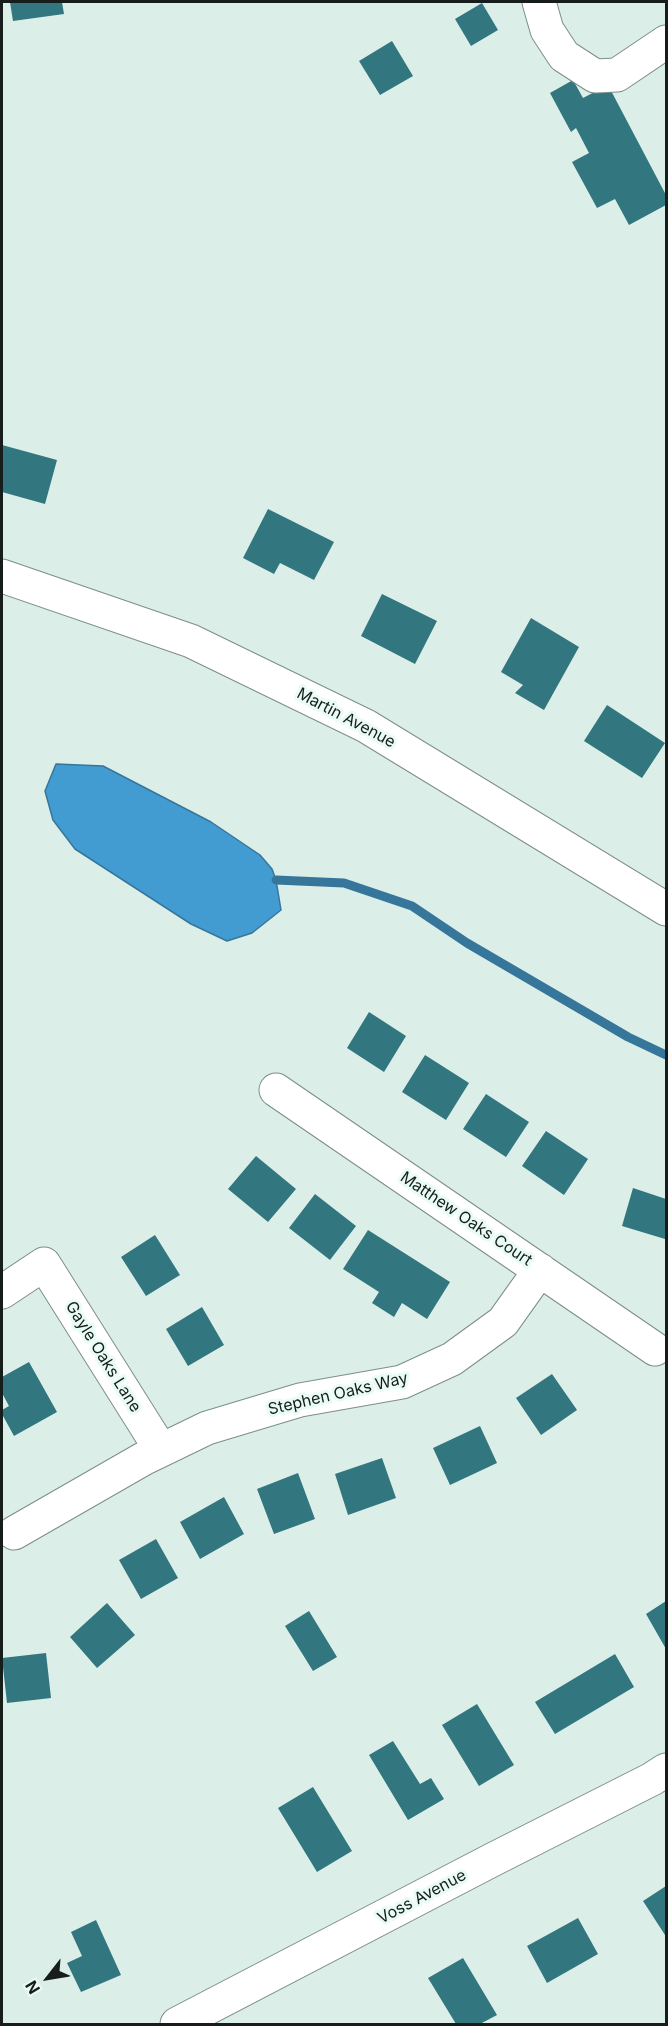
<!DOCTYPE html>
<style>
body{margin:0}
#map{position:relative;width:668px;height:2026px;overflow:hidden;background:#dceee8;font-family:Inter,sans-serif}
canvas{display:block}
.frame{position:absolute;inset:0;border:3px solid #171d1b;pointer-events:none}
.north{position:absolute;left:18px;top:1948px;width:60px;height:60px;-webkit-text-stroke:4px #e9fbf5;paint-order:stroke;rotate:239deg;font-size:16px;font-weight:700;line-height:24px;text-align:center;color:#171d1b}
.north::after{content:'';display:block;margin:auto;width:21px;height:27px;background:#171d1b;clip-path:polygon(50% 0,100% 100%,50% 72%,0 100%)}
</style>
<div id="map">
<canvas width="668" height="2026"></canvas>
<div class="frame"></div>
<div class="north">N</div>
</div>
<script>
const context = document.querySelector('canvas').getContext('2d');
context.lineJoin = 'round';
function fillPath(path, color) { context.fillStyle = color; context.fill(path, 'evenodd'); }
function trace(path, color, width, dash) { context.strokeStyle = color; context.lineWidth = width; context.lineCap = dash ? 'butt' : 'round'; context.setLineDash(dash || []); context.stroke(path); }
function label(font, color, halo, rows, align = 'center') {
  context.font = font + ' Inter,sans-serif'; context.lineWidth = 6; context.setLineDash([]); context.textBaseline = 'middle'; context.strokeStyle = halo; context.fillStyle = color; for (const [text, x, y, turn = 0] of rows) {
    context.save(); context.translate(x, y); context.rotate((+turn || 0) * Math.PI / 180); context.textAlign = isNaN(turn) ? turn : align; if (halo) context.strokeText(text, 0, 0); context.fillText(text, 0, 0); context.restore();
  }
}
const water = new Path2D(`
 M56 764 103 766 211 822 260 855 272 869 276 880 281 910 252 933 227 941 191 924 75 849 53 820 45 791Z`);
fillPath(water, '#439cd1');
trace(water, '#36769a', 1.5);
trace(new Path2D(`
 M276 880 344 883 412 906 467 943 628 1037 666 1055`), '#36769a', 9);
fillPath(new Path2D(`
 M10 2H62L64 14 13 21Z
 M482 3 498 30 471 46 455 19Z
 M392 41 413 76 380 95 359 61Z
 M573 80 583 98 608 85 666 195V205L629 225 615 199 597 208 572 162 589 153 576 128 571 132 550 93Z
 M2 445 57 460 45 504 2 492Z
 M268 509 334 542 314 580 280 563 274 574 243 558Z
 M382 594 437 621 415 664 361 636Z
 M531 618 579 647 544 710 515 693 523 685 501 672Z
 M607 705 665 743 642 778 584 741Z
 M369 1012 406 1036 384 1072 347 1048Z
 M425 1055 469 1083 446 1120 402 1092Z
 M486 1094 529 1122 506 1157 463 1129Z
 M546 1131 588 1159 564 1195 522 1166Z
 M256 1156 296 1189 268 1222 228 1189Z
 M633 1188 666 1199V1233L665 1239 622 1226Z
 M315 1194 356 1226 330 1260 289 1228Z
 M368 1230 450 1282 427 1319 402 1303 394 1317 372 1303 379 1292 343 1269Z
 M155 1235 180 1275 146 1296 121 1257Z
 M202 1307 224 1345 188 1366 166 1329Z
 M29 1362 57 1412 14 1436 2 1414V1410L9 1406 2 1393V1377Z
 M552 1374 577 1410 541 1435 516 1398Z
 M480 1426 497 1463 450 1485 433 1448Z
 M382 1458 396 1498 348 1515 335 1474Z
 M298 1473 315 1519 274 1534 257 1489Z
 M224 1497 244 1534 200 1559 180 1522Z
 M156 1539 178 1578 141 1599 119 1560Z
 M666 1601V1649L646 1614Z
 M107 1603 135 1635 97 1668 70 1637Z
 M309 1611 337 1657 313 1671 285 1626Z
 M46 1653 51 1698 7 1703 2 1658Z
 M615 1654 634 1687 555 1734 535 1702Z
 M477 1704 514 1765 479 1786 442 1725Z
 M393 1741 420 1784 431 1778 444 1799 408 1820 369 1755Z
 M313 1787 352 1851 317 1872 278 1808Z
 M666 1886V1934L665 1935 643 1901Z
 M578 1918 598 1954 547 1983 527 1946Z
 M96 1920 121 1975 81 1992 67 1963 82 1956 71 1932Z
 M463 1958 497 2015 480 2024H456L428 1978Z`), '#32767f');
const minor = new Path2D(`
 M539 2 547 30 564 56 595 76 617 75 666 42
 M2 576 191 641 366 726 666 909
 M276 1090 655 1349
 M2 1292 44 1264 161 1450
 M14 1533 143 1459 207 1428 300 1400 402 1382 452 1359 503 1322 540 1270
 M177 2024 492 1860 652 1779 666 1770`);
trace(minor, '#7d8e88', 35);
trace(minor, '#fff', 33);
label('16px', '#171d1b', '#e9fbf5', [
 ["Martin Avenue",346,718,28],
 ["Matthew Oaks Court",466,1219,34],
 ["Gayle Oaks Lane",103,1357,58],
 ["Stephen Oaks Way",338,1394,-13],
 ["Voss Avenue",422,1897,-28]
]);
</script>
